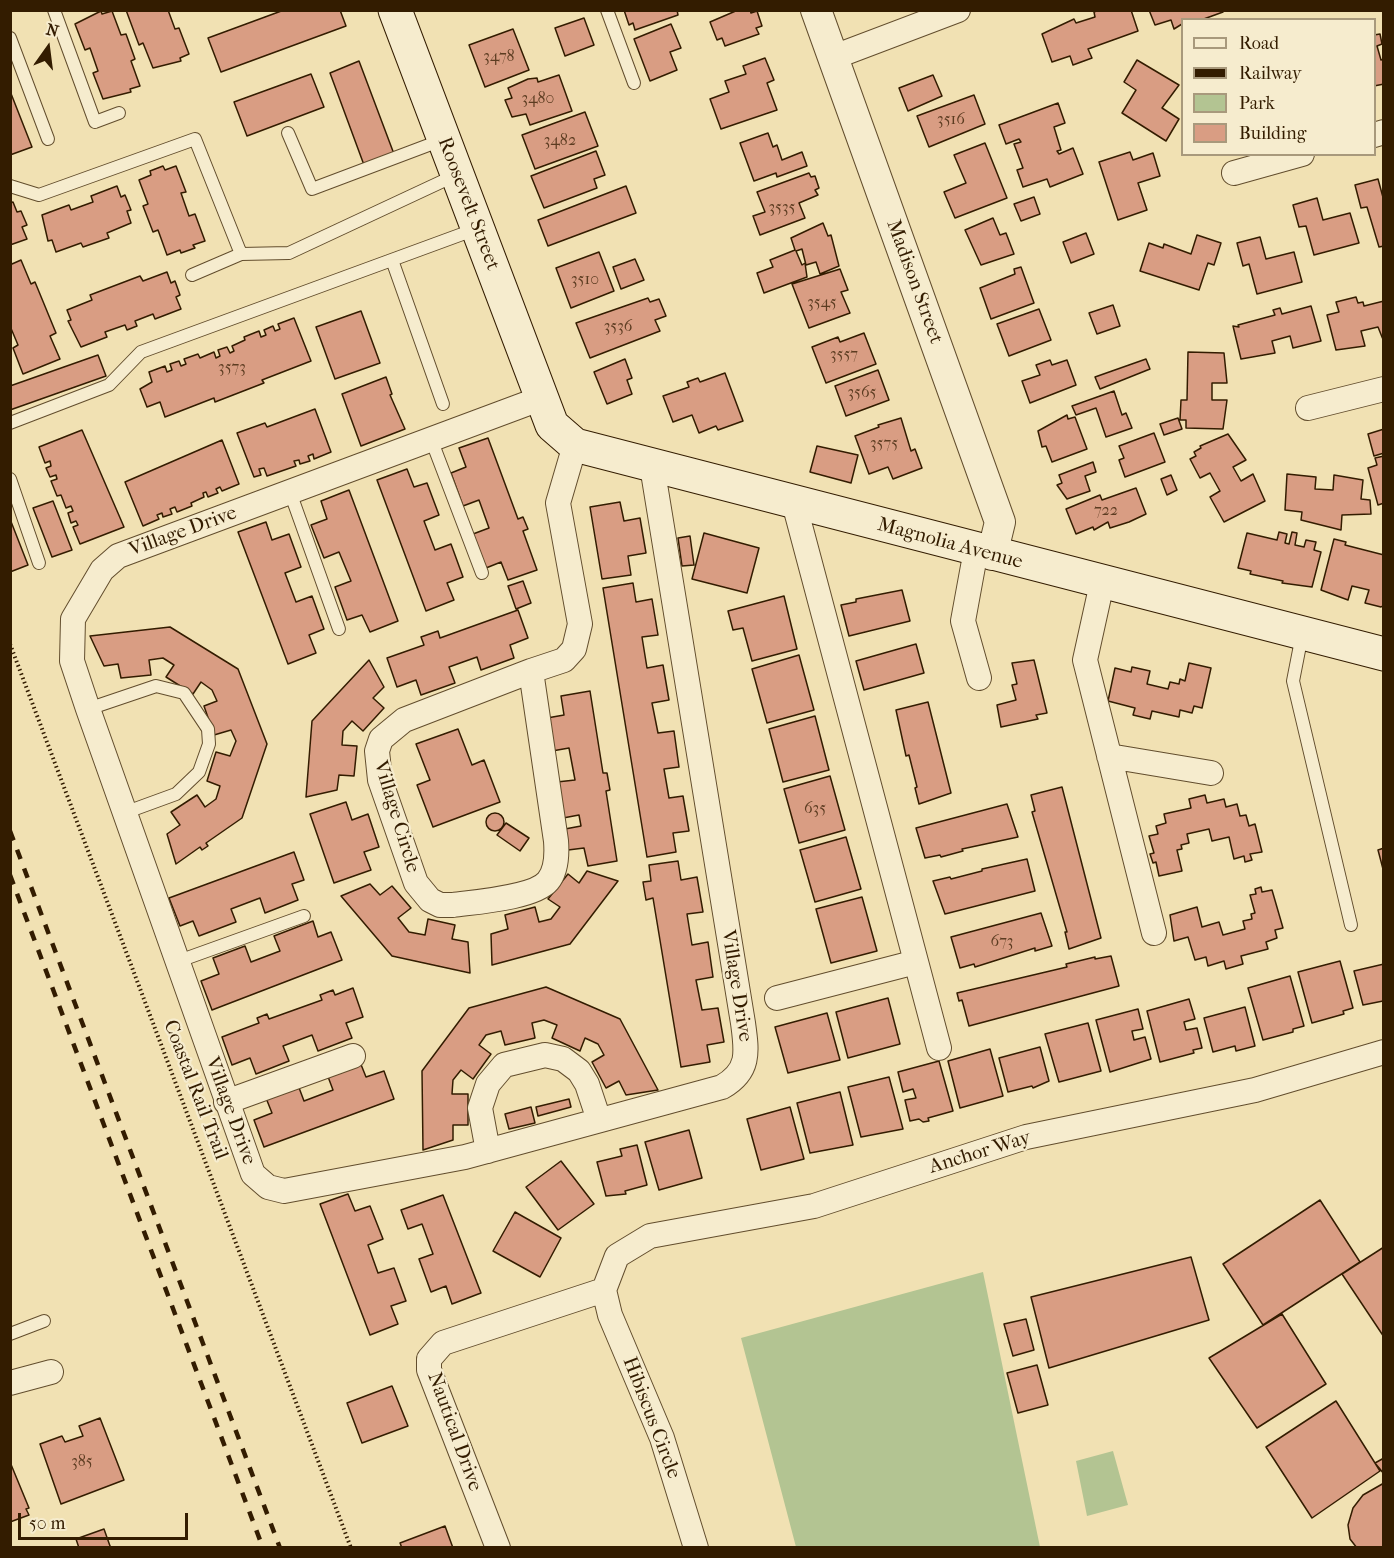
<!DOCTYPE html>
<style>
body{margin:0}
#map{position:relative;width:1394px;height:1558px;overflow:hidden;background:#f1e1b3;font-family:"IM FELL French Canon",serif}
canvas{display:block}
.frame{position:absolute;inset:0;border:12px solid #331c00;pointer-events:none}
.legend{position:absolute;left:1181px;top:18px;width:195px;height:138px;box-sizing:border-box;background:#f6ecce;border:2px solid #a8997c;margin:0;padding:8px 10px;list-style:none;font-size:18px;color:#331c00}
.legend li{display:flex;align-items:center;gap:12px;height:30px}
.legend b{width:30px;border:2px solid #a8997c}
.north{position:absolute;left:18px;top:18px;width:60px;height:60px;-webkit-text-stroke:4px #f6ecce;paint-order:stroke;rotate:14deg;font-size:16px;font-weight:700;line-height:24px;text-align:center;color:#331c00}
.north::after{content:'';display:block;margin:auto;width:21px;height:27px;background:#331c00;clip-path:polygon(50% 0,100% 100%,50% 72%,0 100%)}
.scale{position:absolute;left:18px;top:1513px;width:170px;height:27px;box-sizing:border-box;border:3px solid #331c00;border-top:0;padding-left:8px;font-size:18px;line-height:21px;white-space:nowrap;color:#331c00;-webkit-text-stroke:4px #f6ecce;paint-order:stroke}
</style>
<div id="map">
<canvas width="1394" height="1558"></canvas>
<div class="frame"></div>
<ul class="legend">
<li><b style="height:8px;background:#f6ecce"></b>Road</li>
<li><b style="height:8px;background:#331c00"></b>Railway</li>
<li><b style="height:16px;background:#b3c492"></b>Park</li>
<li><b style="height:16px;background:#d99d83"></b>Building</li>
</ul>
<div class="north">N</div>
<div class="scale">50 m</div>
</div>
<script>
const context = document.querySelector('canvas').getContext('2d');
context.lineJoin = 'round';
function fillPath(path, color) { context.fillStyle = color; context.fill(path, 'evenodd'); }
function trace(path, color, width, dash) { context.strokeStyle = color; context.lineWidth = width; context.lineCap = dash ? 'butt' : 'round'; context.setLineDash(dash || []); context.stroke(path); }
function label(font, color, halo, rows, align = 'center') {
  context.font = font + ' "IM FELL French Canon",serif'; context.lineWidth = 4.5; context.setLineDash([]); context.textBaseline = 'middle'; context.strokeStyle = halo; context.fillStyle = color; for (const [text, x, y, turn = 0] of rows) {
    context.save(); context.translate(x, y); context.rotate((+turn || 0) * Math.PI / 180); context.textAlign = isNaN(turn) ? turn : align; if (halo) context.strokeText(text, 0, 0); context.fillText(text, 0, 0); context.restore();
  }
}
fillPath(new Path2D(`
 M983 1272 1040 1547H796L741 1338Z
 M1113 1451 1128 1505 1087 1516 1076 1461Z`), '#b3c492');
const building = new Path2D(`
 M126 10H168L175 29 179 28 189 54 180 58 181 61 153 68 143 43 139 45Z
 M284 10H340L346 26 221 72 208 38Z
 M624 10H677L678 15 635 30 633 23 629 25Z
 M738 10H750L751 13 757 11 762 26 756 28 759 34 725 46 722 38 717 40 710 22Z
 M1099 10H1131L1138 31 1088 49 1092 58 1073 65 1070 56 1052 62 1042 34 1074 19 1076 23 1095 17 1094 12Z
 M1149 10H1222L1223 12 1201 20H1182V24L1174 29 1171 20 1155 25Z
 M101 11 102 14 112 11 121 35 126 34 135 59 131 61 140 86 130 89 131 92 103 99 93 73 98 71 90 48 85 50 75 24Z
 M584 18 594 45 565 56 555 28Z
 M671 24 681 48 670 52 677 70 650 81 634 39Z
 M513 29 529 70 485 87 469 45Z
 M1380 34 1382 44 1377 46 1381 60 1384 59V84L1374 86V35Z
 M765 58 774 80 767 83 777 110 721 129 710 99 729 92 725 81 746 74 743 66Z
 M1137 60 1179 85 1162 108 1179 119 1166 141 1122 113 1136 90 1124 82Z
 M359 61 394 154 364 165 330 73Z
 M311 74 324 107 247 136 234 102Z
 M559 75 572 111 530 125 526 114 512 117 505 100 512 98 508 88 528 79 537 78 538 82Z
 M933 75 942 96 908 111 899 88Z
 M10 91 32 147 10 155Z
 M974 95 985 124 929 147 917 116Z
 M1058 103 1065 123 1054 127 1061 150 1057 151 1059 154 1073 148 1083 174 1050 187 1047 179 1023 187 1017 170 1023 168 1014 144 1021 142 1019 139 1006 144 999 125Z
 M585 112 598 146 535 169 522 135Z
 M768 133 773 147 777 145 782 160 802 152 807 166 777 177 776 173 754 181 740 143Z
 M985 143 1007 198 955 218 944 192 966 183 954 155Z
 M596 151 605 175 594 179 597 188 544 208 531 176Z
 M1130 152 1133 160 1153 153 1160 176 1138 183 1147 210 1118 220 1099 162Z
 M163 166 165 170 176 166 186 192 181 193 189 216 195 214 205 241 193 245 195 248 181 253 180 250 167 255 158 230 153 232 143 206 148 204 139 180 151 175 150 171Z
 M809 173 811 177 815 176 819 188 815 190 818 195 799 203 805 218 760 235 753 216 765 212 757 192Z
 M1378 179 1384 201V246L1379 247 1367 207 1361 208 1355 185Z
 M117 186 121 197 125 195 131 210 127 211 131 223 107 233 109 238 83 247 81 243 56 252 52 240 48 241 42 215 69 205 71 210 93 202 91 196Z
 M626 186 636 213 548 246 538 220Z
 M1034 197 1040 214 1021 221 1014 204Z
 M1317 198 1323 220 1350 213 1359 243 1314 255 1306 226 1299 227 1293 205Z
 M13 202 17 212 21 211 27 225 22 227 27 239 10 245V203Z
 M993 218 1000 235 1006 233 1014 254 981 265 965 230Z
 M823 223 828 236 831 235 839 266 820 274 816 262 806 265 802 249 796 251 802 265 805 263 807 277 764 293 757 273 773 267 770 260 795 250 791 238Z
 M1086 233 1094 254 1071 263 1063 242Z
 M1197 235 1221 243 1214 265 1208 263 1199 290 1140 271 1149 243 1163 248 1164 244 1191 254Z
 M1260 237 1266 259 1294 252 1302 282 1257 294 1249 264 1243 266 1237 243Z
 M599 252 614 291 571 308 556 268Z
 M635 259 644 280 621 289 613 267Z
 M21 260 31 284 35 282 56 333 50 336 60 359 23 374 13 348 18 345 10 326V261L12 264Z
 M1021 267 1034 303 991 319 980 288 1015 274 1014 269Z
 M840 269 848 290 841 292 850 313 809 328 792 284Z
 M167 272 171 283 175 281 180 295 176 297 181 309 155 319 153 314 135 321 137 326 127 330 125 325 105 332 107 337 81 347 68 321 71 320 67 310 92 300 90 295 140 276 143 281Z
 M1356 297 1358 303 1363 302 1364 306 1384 301V342L1378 327 1361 331 1365 346 1336 350 1327 315 1339 312 1336 302Z
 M648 298 650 302 659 299 666 316 655 320 660 331 590 358 576 323Z
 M1113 305 1120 326 1097 334 1089 313Z
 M1311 306 1321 341 1293 348 1290 336 1272 341 1275 353 1241 359 1233 326 1239 327 1238 325 1275 315 1273 310 1280 308 1282 314Z
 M1039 309 1051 340 1009 356 997 324Z
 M361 311 380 363 335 379 316 327Z
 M294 318 311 361 262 380 264 383 215 402 214 398 165 417 160 402 147 407 140 389 152 382 149 372 165 366 167 372 172 370 170 364 179 361 181 366 186 364 184 359 198 354 200 358 214 352 216 358 220 356 218 350 227 347 230 353 234 351 232 346 245 340 244 337 259 331 261 337 266 335 264 330 273 326 275 331 280 329 278 324Z
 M864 333 876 364 826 383 812 347 838 337 840 342Z
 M1188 352 1224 353 1227 383H1212V400H1227L1223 429 1186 428V420H1180L1181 400H1187Z
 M98 355 106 376 10 410V386Z
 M625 359 632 378 627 380 632 394 607 404 594 372Z
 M1146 359 1150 369 1100 389 1095 377Z
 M1050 360 1052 365 1067 360 1076 385 1030 403 1022 381 1040 375 1036 365Z
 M878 370 889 400 846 416 835 386Z
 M725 373 743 421 718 430 716 426 699 433 692 415 673 422 663 396 689 387 687 382 698 378 700 382Z
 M386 377 392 394 390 395 405 429 361 446 342 394Z
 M1114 391 1122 415 1126 413 1132 428 1106 437 1096 408 1076 415 1072 406Z
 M315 409 331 452 314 459 313 454 308 456 310 461 300 464 299 460 294 461 296 466 267 476 264 468 259 469 261 475 254 477 237 433 265 423 267 427Z
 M1067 415 1068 419 1075 417 1087 449 1052 462 1046 446 1042 447 1038 431Z
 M901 418 911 451 915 449 922 468 893 479 888 467 869 474 855 436 879 427 878 425Z
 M1178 418 1182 429 1164 435 1160 424Z
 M1384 429V453L1374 456 1368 434Z
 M82 430 124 527 80 544 73 527 78 525 76 521 71 523 68 513 73 511 71 506 66 508 61 495 57 496 51 481 57 479 56 475 50 477 46 468 51 466 50 461 45 463 39 447Z
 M1154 433 1165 462 1125 477 1119 460 1124 458 1119 446Z
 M1228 434 1246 460 1233 467 1241 481 1253 474 1265 501 1224 522 1210 497 1220 491 1210 473 1200 478 1190 459 1196 456 1194 452 1201 448 1200 446Z
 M488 438 518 519 523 517 528 529 523 531 537 570 508 580 501 562 486 568 473 534 489 528 479 500 463 506 451 473 466 467 459 448Z
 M222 440 239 484 222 491 220 487 216 489 218 493 208 497 206 492 203 493 204 497 191 503 192 506 177 512 175 507 170 509 172 514 163 517 162 513 157 515 159 519 143 526 125 482Z
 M817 446 858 455 851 483 810 472Z
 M1384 456V503L1378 505 1368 468 1377 465 1375 458Z
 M1093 462 1096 472 1085 476 1090 491 1067 499 1057 485 1062 483 1059 475Z
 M407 469 414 487 427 483 439 515 424 521 435 550 451 544 463 577 447 583 454 600 426 611 377 480Z
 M1287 474 1316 477 1315 489 1333 490 1334 475 1363 480 1361 499 1370 500 1371 514 1342 515 1341 530 1301 520 1302 512 1285 510Z
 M1171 475 1177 490 1167 495 1161 479Z
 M1136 488 1146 514 1129 522 1110 528 1108 522 1094 530 1093 527 1076 534 1066 509 1100 495 1102 500Z
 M349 490 398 621 370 632 362 615 347 620 335 587 351 581 339 552 324 558 311 525 327 519 321 501Z
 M53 501 72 550 52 557 33 508Z
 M620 502 624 521 640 518 646 553 628 556 631 575 602 579 590 507Z
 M10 519 28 565 10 572Z
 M266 522 272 540 289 534 301 567 285 573 296 602 312 596 324 629 309 635 316 653 288 664 238 532Z
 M1279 532 1287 534 1285 543 1289 544 1292 532 1297 533 1295 545 1304 547 1306 540 1316 542 1314 550 1321 552 1312 587 1282 583 1283 581 1250 574 1251 571 1238 568 1247 533 1277 540Z
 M704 533 759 548 747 593 692 579Z
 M690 536 694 565 682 566 678 538Z
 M1334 539 1346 542 1345 545 1384 555V605L1381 607 1365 603 1369 590 1352 586 1348 600 1321 590Z
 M523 581 531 603 516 609 508 586Z
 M633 583 636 602 652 599 658 635 642 637 647 668 663 665 669 700 652 703 658 733 674 731 679 767 664 769 669 798 683 796 689 831 673 833 676 852 647 857 603 588Z
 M902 590 910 621 849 636 841 605 856 602V599Z
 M784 596 797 649 752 661 743 628 733 630 728 611Z
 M518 610 528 638 510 645 514 658 481 670 477 657 449 667 455 683 421 695 416 680 397 687 387 658 424 645 421 637 438 631 440 638Z
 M170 627 238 669 267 744 242 818 206 843 208 846 202 850 200 847 176 864 167 834 180 825 171 812 197 795 205 807 216 799 220 786 207 781 216 752 230 756 236 741 231 730 214 735 204 706 217 701 212 690 201 682 193 694 166 677 174 665 163 658 149 660 151 675 121 678 118 664 104 666 90 636Z
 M916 644 924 673 864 690 856 661Z
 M799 655 814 710 767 723 752 669Z
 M369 660 384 687 373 698 384 708 363 731 352 721 343 731 342 745 357 746 354 776 339 775 337 790 306 797 312 721Z
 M1034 660 1047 713 1036 715 1038 719 1001 727 997 705 1016 700 1012 685 1017 684 1012 663Z
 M1189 663 1211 668 1202 708 1194 706 1192 713 1180 710 1179 717 1152 711 1150 719 1133 715 1135 708 1108 701 1115 668 1131 672 1132 667 1150 671 1147 684 1168 689 1170 682 1179 684 1180 679 1185 681Z
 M590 691 603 773H607L610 790 606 791 617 861 588 866 584 848 568 850 565 829 581 826 579 815 563 818 557 782 575 780 569 748 552 751 547 718 564 715 561 696Z
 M928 702 951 793 919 804 915 788 917 787 909 755 906 756 896 710Z
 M815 716 829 770 783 782 769 729Z
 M458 729 472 765 484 760 500 802 433 827 417 785 430 780 416 744Z
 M830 776 845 830 799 843 784 789Z
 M1062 787 1101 938 1069 949 1065 932H1067L1032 812 1035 811 1031 795Z
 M1205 795 1207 803 1224 799 1226 807 1237 804 1240 816 1246 815 1249 826 1255 824 1262 852 1250 854 1252 860 1245 862 1244 856 1234 859 1229 837 1212 841 1209 829 1187 834 1189 843 1181 845 1182 849 1177 850 1182 871 1159 876 1156 862 1153 863 1150 854 1154 853 1149 836 1158 834 1156 826 1166 823 1164 814 1191 808 1189 799Z
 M346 802 352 820 368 814 379 847 364 852 371 870 334 883 310 814Z
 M1007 804 1018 837 962 849 963 851 941 857 940 855 925 858 916 828Z
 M486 822a9 9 0 1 1 18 0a9 9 0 1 1-18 0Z
 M506 823 529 838 520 851 497 835Z
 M846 837 861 889 815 902 800 850Z
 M1384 848V869H1383L1378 850Z
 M294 852 304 880 292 884 298 900 265 913 260 898 231 909 236 922 199 936 193 921 180 926 169 898Z
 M1027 859 1035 891 945 914 933 881 950 877 951 879 982 871V869Z
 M678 861 681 880 697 877 703 912 687 914 692 945 708 942 713 977 696 980 702 1010 718 1008 724 1042 707 1045 710 1062 681 1067 653 898 646 900 643 882 651 881 649 865Z
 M587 871 618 881 570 944 492 965 491 934 508 929 505 915 535 907 539 922 551 919 560 907 548 899 568 874 579 883Z
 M370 884 380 895 392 886 411 908 398 918 409 932 425 935 428 919 455 925 452 939 468 942 470 973 392 956 341 896Z
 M1261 887 1262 892 1272 890 1283 928 1275 930 1277 938 1266 942 1268 949 1241 956 1243 964 1226 969 1224 961 1208 966 1206 957 1195 960 1188 937 1174 941 1170 915 1197 907 1202 927 1219 922 1223 935 1245 929 1243 921 1252 919 1251 914 1255 913 1250 895 1256 894 1255 889Z
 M862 897 877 951 831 963 816 909Z
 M1041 913 1052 946 1035 951V948L975 967 974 964 960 968 951 937Z
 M313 921 318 937 331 932 342 960 212 1010 201 981 219 974 213 958 245 946 251 962 280 951 274 936Z
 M1111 956 1119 986 969 1026 962 1000 959 1001 957 993 1067 967 1066 964 1095 957V959Z
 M1340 961 1353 1008 1343 1011 1344 1014 1312 1023 1298 972Z
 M1384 964V1004L1383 1001 1363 1005 1354 971Z
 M1290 976 1304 1026 1293 1029V1032L1263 1040 1248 988Z
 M546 987 620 1019 658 1090 626 1095 619 1081 606 1088 592 1062 604 1055 598 1044 585 1038 580 1051 552 1038 557 1025 544 1020 532 1023 535 1038 505 1045 501 1031 486 1035 479 1045 491 1054 473 1079 461 1070 453 1080 452 1094H468V1125H453V1140L423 1150 422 1071 469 1008Z
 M353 988 363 1017 346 1023 352 1038 318 1051 312 1035 283 1046 289 1061 256 1074 250 1058 232 1065 222 1037 259 1023 257 1018 267 1014 269 1019 322 1000 320 995 333 990 335 995Z
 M888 998 900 1044 848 1058 836 1012Z
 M1189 999 1195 1019 1184 1022 1186 1030 1197 1028 1202 1048 1193 1050 1194 1053 1160 1062 1147 1011Z
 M1245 1007 1255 1046 1236 1051 1235 1046 1213 1052 1204 1018Z
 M1138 1009 1143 1029 1132 1031 1134 1040 1145 1037 1151 1059 1110 1072 1096 1020Z
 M827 1013 840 1060 788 1073 775 1027Z
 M1088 1023 1101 1071 1059 1082 1045 1034Z
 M1040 1047 1049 1081 1033 1088 1032 1086 1008 1092 999 1058Z
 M990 1049 1003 1096 960 1108 948 1061Z
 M939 1061 953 1111 928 1118 929 1121 923 1122 919 1119 910 1121 905 1100 916 1098 913 1089 903 1092 898 1072Z
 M360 1062 366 1077 384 1071 394 1099 264 1147 254 1120 272 1113 266 1098 298 1085 304 1101 333 1090 327 1074Z
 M889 1077 903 1129 861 1137 848 1087Z
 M840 1092 853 1145 810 1153 797 1103Z
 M569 1099 571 1107 538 1116 536 1107Z
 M531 1107 535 1123 509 1129 505 1114Z
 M790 1107 804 1159 761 1170 747 1119Z
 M689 1130 702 1178 659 1190 645 1142Z
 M637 1145 647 1185 625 1191 626 1194 606 1196 597 1162 622 1156 620 1149Z
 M561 1161 594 1204 558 1230 526 1187Z
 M348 1194 355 1211 370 1206 383 1239 368 1245 378 1273 394 1268 406 1301 391 1306 398 1324 370 1335 320 1204Z
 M443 1195 481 1293 452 1304 446 1286 431 1292 419 1259 433 1254 422 1224 408 1229 401 1210Z
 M1320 1200 1360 1262 1263 1325 1223 1264Z
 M515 1212 561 1238 540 1277 493 1251Z
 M1384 1247V1337L1342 1274Z
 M1191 1257 1209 1320 1049 1368 1031 1297Z
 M1282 1314 1326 1384 1257 1428 1209 1358Z
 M1026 1319 1034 1350 1013 1356 1004 1324Z
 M1037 1365 1048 1405 1018 1413 1007 1373Z
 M392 1386 408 1426 362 1443 347 1403Z
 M1336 1401 1380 1471 1312 1518 1266 1447Z
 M100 1418 124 1480 61 1504 40 1444 62 1436 65 1442 83 1436 79 1426Z
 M1384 1458V1474L1375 1463Z
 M10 1462 29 1508 26 1509 29 1515 10 1522Z
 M1384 1483V1548H1357L1350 1539 1348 1525 1353 1508 1363 1495Z
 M445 1526 453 1548H402L400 1543Z
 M104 1529 110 1546 113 1548H79L76 1539Z`);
fillPath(building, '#d99d83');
trace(building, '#331c00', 1.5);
const service = new Path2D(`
 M54 10 95 122 119 113
 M607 10 634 83
 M10 38 48 139
 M288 133 312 189 442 140
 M10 186 39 195 195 139 241 254
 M392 260 443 404
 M192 275 241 254 289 253 456 175
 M10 423 109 385 141 352 476 229
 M431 439 482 573
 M10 479 39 563
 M290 492 339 629
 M1302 635 1293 681 1351 925
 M88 709 156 686 184 693 208 729 209 744 199 772 176 794 124 813
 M176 962 304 916
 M10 1334 44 1321`);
const minor = new Path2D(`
 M834 57 958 10
 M1374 135 1384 132
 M1234 173 1302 154
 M542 398 118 556 102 570 73 619 72 661 88 709 253 1174 268 1187 284 1191 465 1157 722 1087C750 1071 747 1052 743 1023L652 466
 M1308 408 1384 389
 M794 503 939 1048
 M976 550 963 621 979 678
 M1102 583 1085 660 1154 933
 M531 671 556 841C557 854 557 870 548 881 534 898 474 902 453 905H440L430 900 416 883 380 780 377 751 381 739 404 720Z
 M531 671 564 660 574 649 580 624 558 503 575 445
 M1109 756 1211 773
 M777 998 916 962
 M226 1102 353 1056
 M488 1151 480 1108 488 1084 504 1065 545 1055 563 1059 579 1071 587 1084 599 1120
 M604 1290 617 1256 650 1236 814 1206 1026 1137 1255 1090 1384 1052
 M604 1290 610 1315 662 1438 696 1548
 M10 1383 51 1372
 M498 1548 429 1370V1359L443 1343 604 1290`);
const tertiary = new Path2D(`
 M816 10 1000 522 992 555`);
const secondary = new Path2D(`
 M395 10 552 425 575 445 1384 654`);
trace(service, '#624d2d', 14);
trace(minor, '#624d2d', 26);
trace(tertiary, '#624d2d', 32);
trace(secondary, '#331c00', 35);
trace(new Path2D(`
 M10 644 351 1548`), '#331c00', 4, [1.5, 3]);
trace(service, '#f6ecce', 12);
trace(minor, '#f6ecce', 24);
trace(tertiary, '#f6ecce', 30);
trace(secondary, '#f6ecce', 33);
trace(new Path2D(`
 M10 831 280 1548
 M10 875 263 1548`), '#331c00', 4.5, [10, 10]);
label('16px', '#5c3c21', null, [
 ["3478",499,57],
 ["3480",538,99],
 ["3516",951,120],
 ["3482",560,141],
 ["3535",782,208],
 ["3510",585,280],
 ["3545",822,303],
 ["3536",618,327],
 ["3557",844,355],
 ["3573",232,368],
 ["3565",862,393],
 ["3575",884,444],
 ["722",1106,511],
 ["635",815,809],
 ["673",1002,942],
 ["385",82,1462]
]);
label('20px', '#331c00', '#f6ecce', [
 ["Roosevelt Street",468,204,69],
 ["Madison Street",914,282,70],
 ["Village Drive",183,532,-20],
 ["Magnolia Avenue",950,544,15],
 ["Village Circle",396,817,73],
 ["Village Drive",736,986,81],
 ["Coastal Rail Trail",195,1090,69],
 ["Village Drive",230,1111,70],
 ["Anchor Way",980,1153,-17],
 ["Hibiscus Circle",651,1418,69],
 ["Nautical Drive",454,1432,70]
]);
</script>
